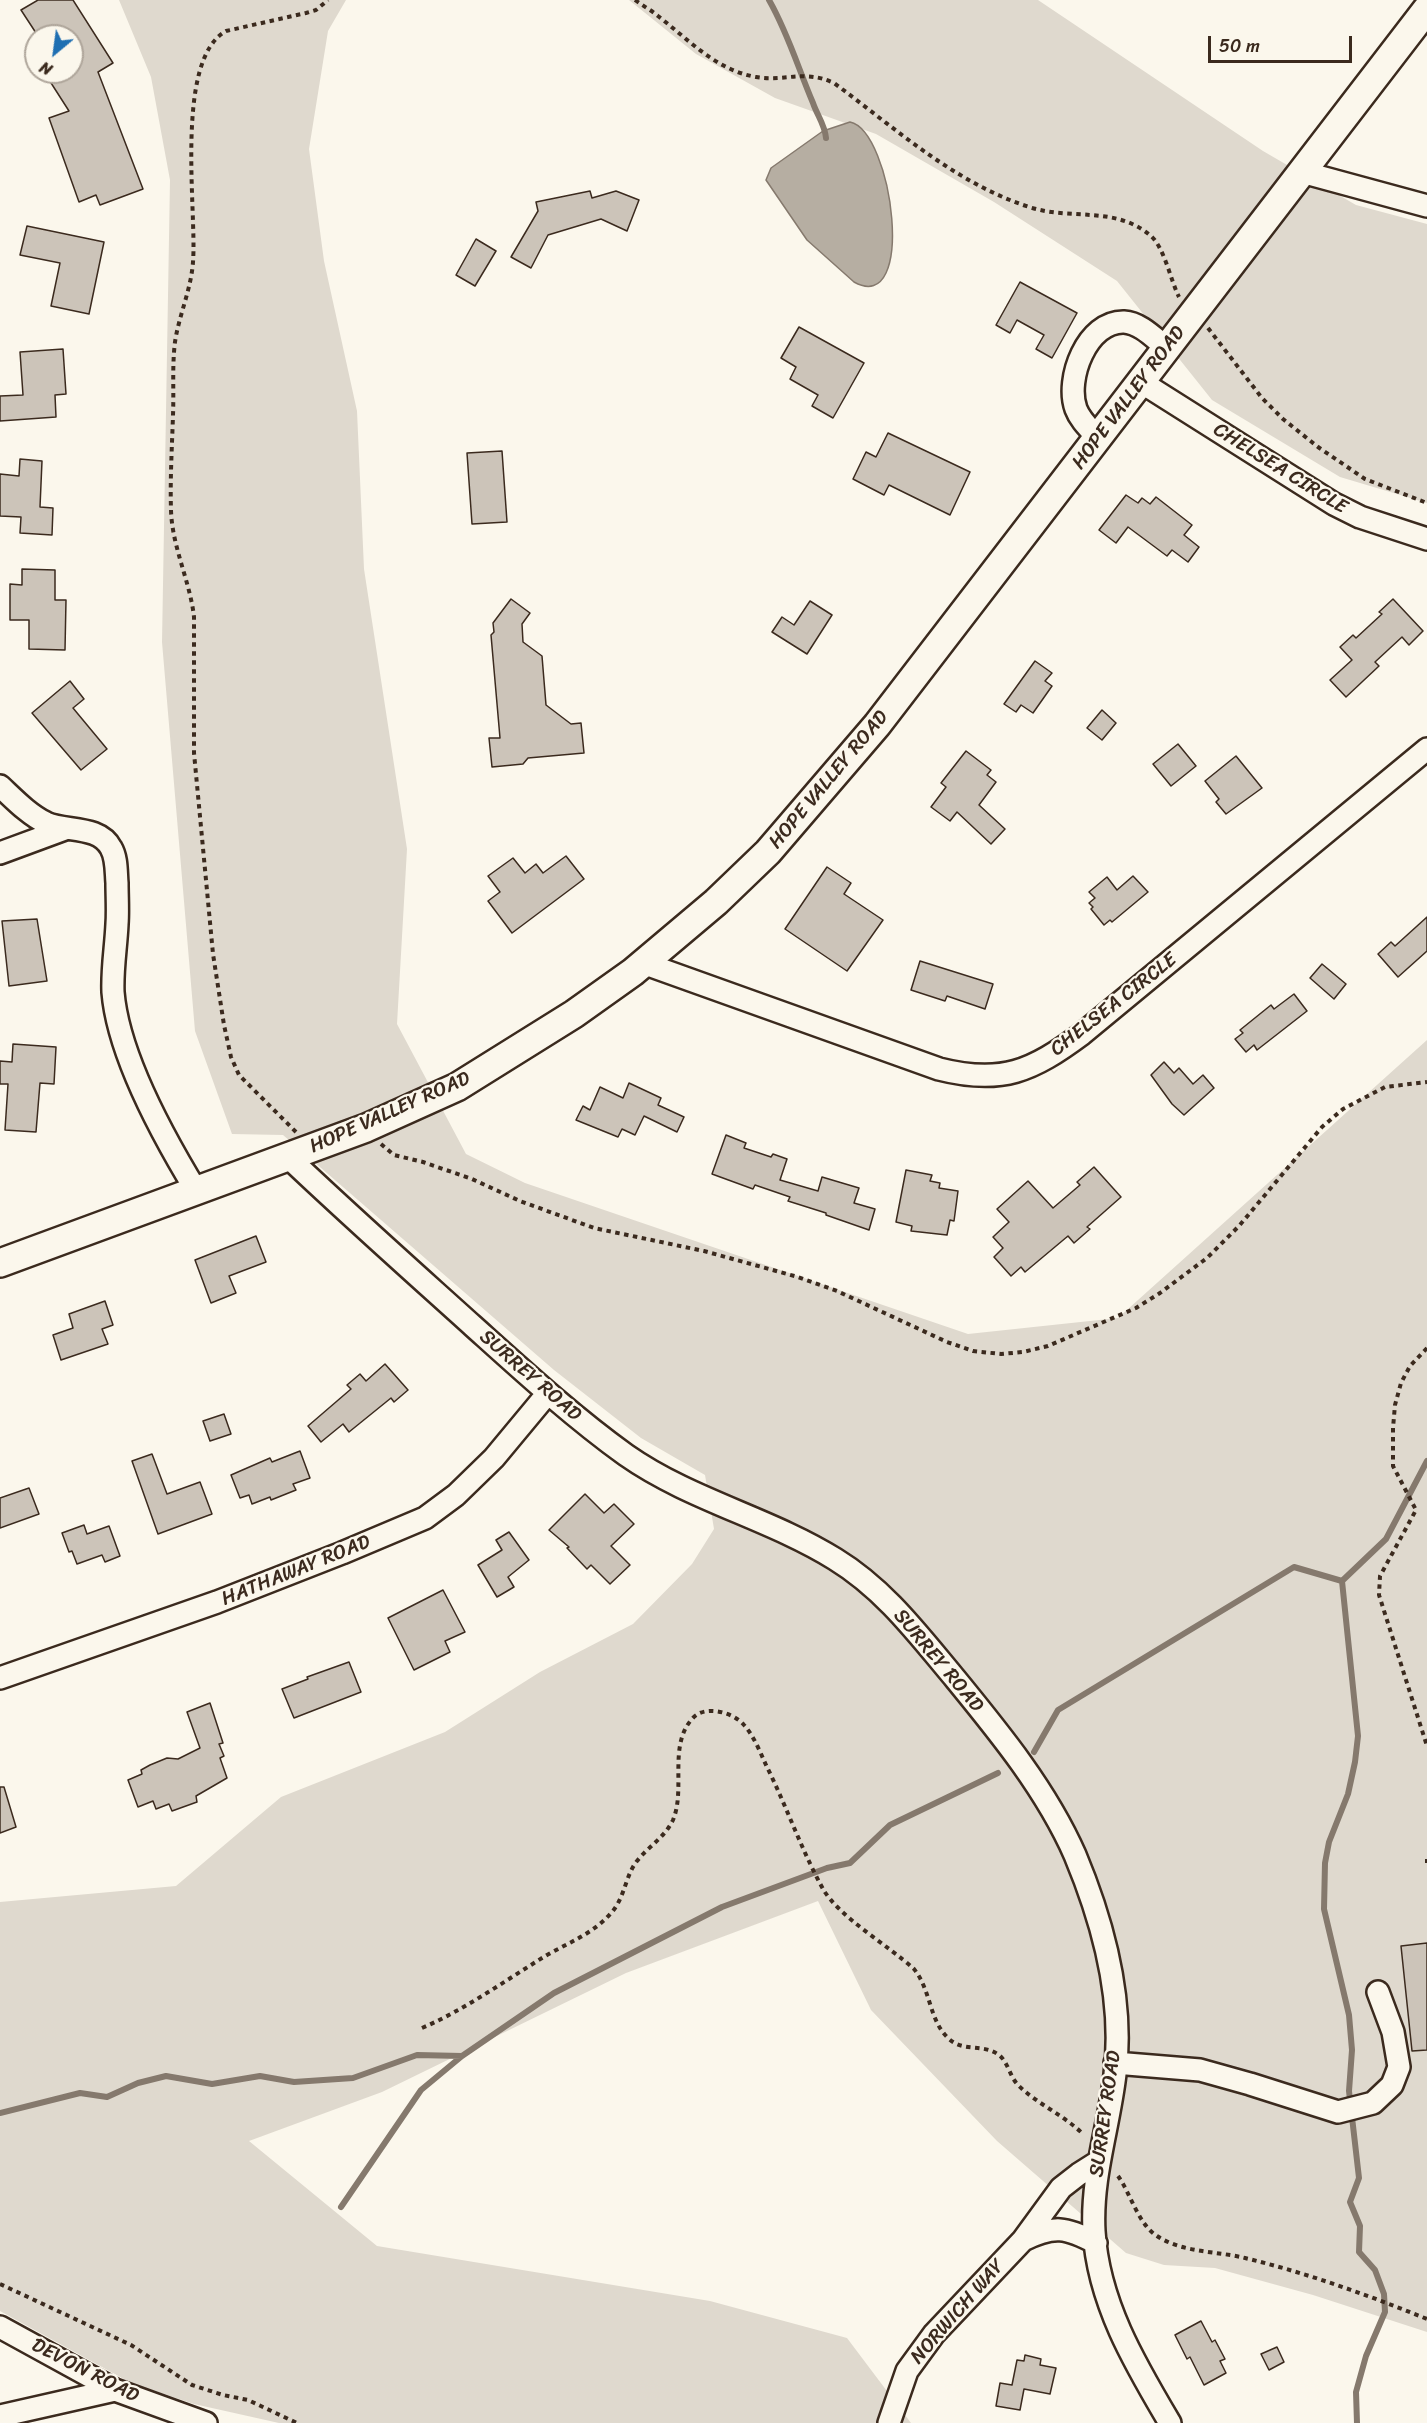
<!DOCTYPE html>
<style>
body{margin:0}
#map{position:relative;width:1427px;height:2423px;overflow:hidden;background:#fbf7ec;font-family:Sriracha,sans-serif}
canvas{display:block}
.north{position:absolute;left:24px;top:24px;width:60px;height:60px;box-sizing:border-box;background:#fbf7ec;border:2px solid #aea59a;border-radius:50%;rotate:209deg;font-size:16px;font-weight:700;line-height:24px;text-align:center;color:#3b2a1e}
.north::after{content:'';display:block;margin:auto;width:21px;height:27px;background:#1f6fb2;clip-path:polygon(50% 0,100% 100%,50% 72%,0 100%)}
.scale{position:absolute;left:1208px;top:36px;width:144px;height:27px;box-sizing:border-box;border:3px solid #3b2a1e;border-top:0;padding-left:8px;font-size:18px;line-height:21px;white-space:nowrap;color:#3b2a1e;-webkit-text-stroke:4px #fbf7ec;paint-order:stroke}
</style>
<div id="map">
<canvas width="1427" height="2423"></canvas>
<div class="north">N</div>
<div class="scale">50 m</div>
</div>
<script>
const context = document.querySelector('canvas').getContext('2d');
context.lineJoin = 'round';
function fillPath(path, color) { context.fillStyle = color; context.fill(path, 'evenodd'); }
function trace(path, color, width, dash) { context.strokeStyle = color; context.lineWidth = width; context.lineCap = dash ? 'butt' : 'round'; context.setLineDash(dash || []); context.stroke(path); }
function label(font, color, halo, rows, align = 'center') {
  context.font = font + ' Sriracha,sans-serif'; context.lineWidth = 4.5; context.setLineDash([]); context.textBaseline = 'middle'; context.strokeStyle = halo; context.fillStyle = color; for (const [text, x, y, turn = 0] of rows) {
    context.save(); context.translate(x, y); context.rotate((+turn || 0) * Math.PI / 180); context.textAlign = isNaN(turn) ? turn : align; if (halo) context.strokeText(text, 0, 0); context.fillText(text, 0, 0); context.restore();
  }
}
fillPath(new Path2D(`
 M119 0H346L328 31 309 149 324 261 357 411 364 569 407 849 397 1024 466 1154 525 1183 968 1334 1118 1318 1427 1040V2332L1313 2295 1215 2268 1164 2265 1126 2253 997 2141 871 2010 818 1901 626 1973 382 2092 249 2141 377 2246 710 2301 847 2338 911 2423H279L194 2404 131 2383 0 2311V1902L176 1886 281 1797 445 1732 540 1672 633 1624 692 1564 714 1529 705 1475 641 1438 554 1370 283 1135 232 1134 195 1031 162 642 170 180 151 77Z
 M629 0H1038L1263 151 1356 205 1427 224V503L1340 477 1212 400 1117 281 994 202 876 134 775 98 696 54Z`), '#dfd9ce');
const water = new Path2D(`
 M850 122C893 131 917 317 854 282L807 240 766 180 771 168 823 131Z`);
fillPath(water, '#b6aea2');
trace(water, '#85796d', 1.5);
trace(new Path2D(`
 M769 0C788 33 798 68 813 103 817 115 825 125 826 138
 M1342 1581 1358 1736 1355 1762 1348 1794 1329 1842 1325 1863 1324 1909 1349 2015 1352 2050 1349 2091 1359 2178 1350 2202 1360 2226 1359 2252 1375 2270 1384 2294 1385 2312 1366 2356 1356 2392 1357 2423
 M1342 1581 1386 1539 1427 1461
 M1034 1752 1058 1710 1294 1567 1342 1581
 M0 2113 80 2093 107 2097 138 2083 166 2076 212 2084 260 2076 294 2082 353 2078 417 2055 462 2056
 M341 2207 421 2090 462 2056 554 1993 722 1907 827 1868 850 1863 890 1825 998 1773`), '#85796d', 6);
const building = new Path2D(`
 M38 0H73L113 63 98 72 143 189 100 205 96 195 79 202 49 118 69 111 44 72H72V36H38L21 10Z
 M590 191 592 198 616 191 639 200 627 231 601 219 548 235 531 268 511 257 538 211 536 202Z
 M27 226 104 242 89 314 51 306 60 263 20 255Z
 M476 239 496 251 475 286 456 275Z
 M1020 282 1077 313 1052 358 1036 349 1044 335 1017 320 1010 333 996 325Z
 M799 327 864 363 833 418 812 406 818 395 790 379 796 367 781 358Z
 M63 349 66 394 55 395 56 417 0 421V396L23 395 20 352Z
 M888 433 970 472 950 515 889 485 884 495 853 479 866 452 876 457Z
 M502 451 507 522 472 524 467 453Z
 M20 459 42 461 40 507 53 508 52 535 20 533 21 517 0 516V474L19 476Z
 M1126 495 1138 503 1142 498 1150 504 1156 497 1192 525 1184 535 1199 547 1188 562 1172 550 1167 556 1128 527 1116 543 1099 530Z
 M22 569 55 570V600H66L65 650 29 649V620H10V584L22 585Z
 M511 599 530 613 522 624 523 642 542 656 546 705 571 724 581 723 584 753 528 758 523 764 492 767 489 738H500L491 635 494 632 493 623Z
 M1393 599 1423 631 1409 645 1402 637 1375 662 1379 666 1346 697 1330 680 1352 660 1340 647 1353 635 1356 638 1382 614 1379 612Z
 M810 601 832 615 807 654 772 632 782 617 794 625Z
 M1035 661 1052 673 1045 681 1052 686 1033 713 1021 705 1016 712 1004 704Z
 M70 681 84 699 73 708 107 749 81 770 32 713Z
 M1102 710 1116 723 1102 740 1087 728Z
 M1178 744 1196 766 1171 786 1153 764Z
 M966 751 991 770 987 775 996 782 979 805 1005 829 991 844 957 812 950 821 931 807 946 787 941 783Z
 M1236 756 1262 788 1226 814 1216 802 1219 799 1205 781Z
 M566 856 584 879 512 933 488 901 500 892 488 876 513 858 525 873 536 864 543 873Z
 M827 867 851 883 844 894 883 920 847 971 785 929Z
 M1133 876 1148 892 1112 922 1110 920 1104 925 1091 909 1093 907 1089 903 1095 898 1089 892 1107 877 1117 890Z
 M1427 917V951L1398 977 1378 954 1391 942 1395 946Z
 M37 919 47 981 9 986 2 921Z
 M920 961 993 984 985 1009 947 996 945 1001 911 990Z
 M1322 964 1346 984 1334 999 1310 978Z
 M1294 994 1307 1011 1257 1050 1254 1045 1246 1052 1235 1039 1243 1033 1240 1030 1271 1005 1274 1009Z
 M13 1044 56 1047 54 1084 40 1083 36 1132 5 1130 8 1084H0V1061L12 1062Z
 M1164 1062 1174 1073 1179 1068 1193 1084 1203 1075 1214 1088 1184 1115 1172 1104 1151 1075Z
 M629 1083 661 1098 658 1105 684 1117 677 1132 644 1116 635 1135 622 1129 618 1137 576 1120 583 1106 590 1110 600 1087 623 1098Z
 M726 1135 746 1143 744 1148 771 1157 773 1154 787 1159 780 1180 818 1191 822 1177 859 1188 854 1203 875 1209 869 1230 826 1215V1213L788 1201 790 1197 755 1185 753 1189 712 1174Z
 M1094 1167 1121 1197 1087 1227 1090 1229 1074 1243 1068 1236 1025 1272 1021 1267 1011 1276 994 1257 1003 1248 993 1237 1009 1222 997 1209 1028 1181 1053 1208 1080 1185 1077 1182Z
 M906 1170 932 1175 930 1181 940 1183 939 1188 958 1191 954 1221 950 1220 947 1235 911 1231 912 1226 896 1222Z
 M256 1236 266 1262 229 1276 236 1293 211 1303 195 1260Z
 M105 1301 113 1325 102 1329 108 1344 61 1360 53 1335 73 1328 69 1314Z
 M385 1364 408 1390 394 1402 391 1398 349 1432 343 1424 321 1442 308 1426 351 1389 347 1385 360 1374 366 1381Z
 M224 1414 231 1434 210 1441 203 1421Z
 M300 1451 310 1478 293 1484 296 1490 271 1500 270 1497 252 1504 249 1495 240 1498 231 1475 270 1458 272 1462Z
 M152 1454 167 1494 200 1482 212 1514 158 1534 132 1461Z
 M29 1488 39 1514 0 1528V1498Z
 M585 1494 604 1513 614 1504 634 1524 611 1546 630 1565 610 1584 591 1565 587 1569 567 1548 569 1547 549 1530Z
 M84 1525 87 1534 109 1526 120 1556 105 1562 102 1555 77 1564 72 1551 69 1552 62 1533Z
 M509 1532 529 1560 508 1577 514 1587 497 1597 478 1565 502 1550 496 1540Z
 M443 1590 465 1632 445 1641 450 1652 414 1670 388 1618Z
 M349 1662 361 1692 294 1718 282 1689 308 1679 307 1677Z
 M210 1703 223 1743 219 1744 224 1756 220 1758 227 1778 196 1796 197 1802 172 1811 169 1804 156 1809 153 1801 138 1807 128 1780 142 1774 141 1770 150 1765 167 1758 178 1759 200 1748 187 1712Z
 M0 1787H4L16 1827 0 1833Z
 M1427 1943V2050L1412 2051 1401 1946Z
 M1201 2321 1212 2342 1215 2340 1225 2359 1220 2361 1226 2373 1204 2385 1190 2357 1187 2359 1175 2335Z
 M1277 2347 1284 2362 1269 2370 1261 2354Z
 M1025 2355 1041 2359 1040 2365 1056 2368 1050 2394 1024 2389 1020 2410 996 2406 1000 2383 1012 2385 1017 2360 1024 2361Z`);
fillPath(building, '#ccc4b9');
trace(building, '#3b2a1e', 1.5);
const minor = new Path2D(`
 M1302 172 1427 206
 M1141 382 1334 504 1360 517 1427 539
 M1098 438C1090 429 1080 420 1076 409 1065 379 1087 321 1124 322 1141 323 1155 339 1167 348
 M0 786C14 799 28 814 46 823 66 832 99 825 111 848 117 858 116 872 117 883 117 897 118 911 117 924 116 947 112 969 113 992 118 1055 164 1138 197 1192
 M0 853 65 829
 M643 963 939 1069C1002 1085 1032 1071 1082 1034L1427 749
 M288 1157C349 1215 411 1270 473 1326 523 1371 572 1416 626 1455 690 1500 769 1518 835 1559 884 1589 917 1633 953 1676 998 1731 1046 1789 1075 1855 1103 1922 1124 2001 1115 2074 1109 2127 1091 2177 1094 2231 1098 2302 1135 2364 1170 2423
 M0 1678 217 1602 342 1553 425 1518 456 1495 494 1458 548 1393
 M1115 2063 1200 2070 1250 2084 1338 2112 1373 2103 1392 2085 1399 2067 1393 2032 1378 1992
 M1023 2240C1054 2225 1066 2227 1096 2243
 M0 2327 115 2390 206 2423
 M0 2416 115 2390
 M889 2423 907 2371 934 2334 1023 2240 1061 2188 1079 2174 1098 2162`);
const major = new Path2D(`
 M0 1263 366 1128 457 1087 574 1014 633 972 716 902 768 852 877 725 1427 9`);
trace(minor, '#3b2a1e', 26);
trace(major, '#3b2a1e', 32);
trace(new Path2D(`
 M635 0C643 6 651 10 658 16 689 40 716 70 756 77 784 82 804 69 834 83 896 129 955 183 1029 207 1072 221 1115 205 1151 236 1165 249 1170 279 1179 297
 M1208 328 1262 398 1283 419 1318 447 1365 479 1427 503
 M296 1132 239 1075 231 1057 224 1025 213 954 194 753V617C190 581 172 547 171 510 170 479 172 447 173 415 174 391 172 366 175 342 179 315 191 290 193 262 197 211 174 60 226 31L306 13 316 10 328 0
 M381 1144 394 1155 423 1162 472 1179 520 1201 594 1228 704 1251 798 1277 837 1291 947 1342 973 1351 1001 1354 1023 1352 1048 1346 1136 1308 1160 1293 1207 1258 1239 1226 1322 1127 1343 1109 1385 1087 1427 1082
 M1427 1348 1410 1366 1401 1383 1395 1405 1393 1428V1466L1416 1510 1380 1576 1379 1595 1427 1746
 M1425 1861H1427
 M422 2028C466 2009 506 1980 547 1955 570 1942 594 1933 611 1913 625 1898 625 1876 637 1861 649 1846 665 1837 673 1820 686 1789 668 1746 692 1719 704 1704 733 1712 744 1725 754 1736 760 1752 766 1765 786 1805 801 1849 823 1889 839 1917 889 1946 914 1969 931 1990 929 2020 948 2038 963 2053 983 2043 999 2055 1008 2062 1010 2077 1018 2085 1037 2104 1064 2115 1084 2135
 M1118 2176C1131 2194 1138 2224 1157 2236 1183 2253 1217 2251 1245 2258 1307 2273 1368 2295 1427 2319
 M0 2284 131 2345 192 2385 223 2395 248 2400 297 2423`), '#3b2a1e', 4, [4.5, 4.5]);
trace(minor, '#fbf7ec', 21);
trace(major, '#fbf7ec', 27);
label('20px', '#3b2a1e', '#fbf7ec', [
 ["HOPE VALLEY ROAD",1129,398,-53],
 ["CHELSEA CIRCLE",1280,469,32],
 ["HOPE VALLEY ROAD",829,780,-50],
 ["CHELSEA CIRCLE",1114,1005,-38],
 ["HOPE VALLEY ROAD",390,1113,-24],
 ["SURREY ROAD",530,1376,41],
 ["HATHAWAY ROAD",296,1571,-22],
 ["SURREY ROAD",938,1661,50],
 ["SURREY ROAD",1106,2114,-82],
 ["NORWICH WAY",958,2312,-49],
 ["DEVON ROAD",85,2371,27]
]);
</script>
